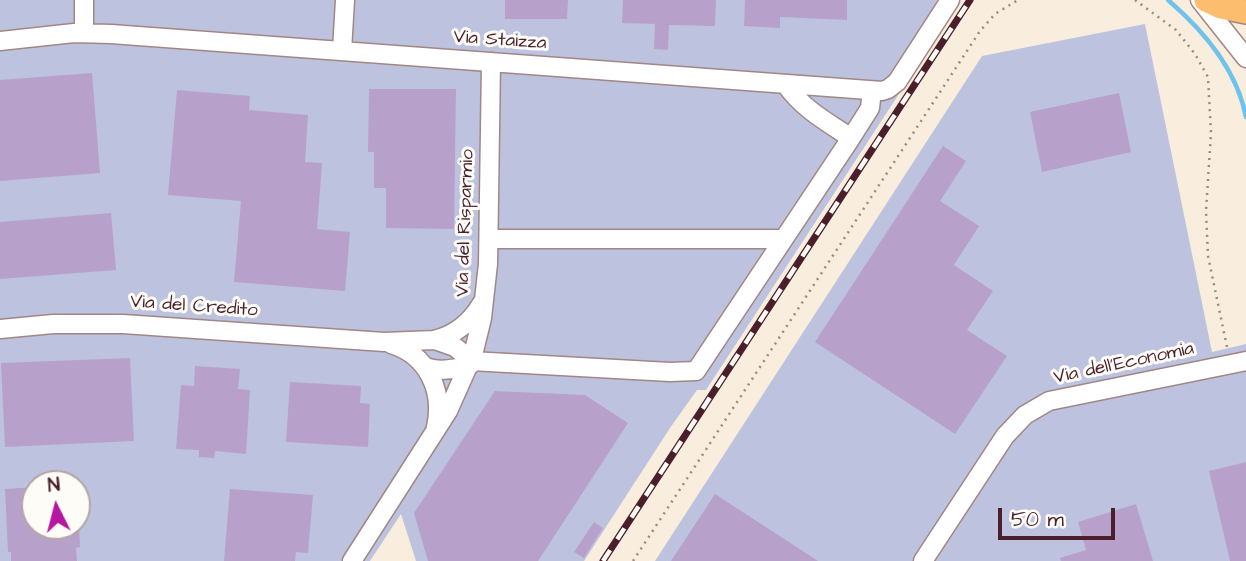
<!DOCTYPE html>
<style>
body{margin:0}
#map{position:relative;width:1246px;height:561px;overflow:hidden;background:#f9eddd;font-family:"Architects Daughter",sans-serif}
canvas{display:block}
.north{position:absolute;left:21px;top:470px;width:70px;height:70px;box-sizing:border-box;background:#fdfcf7;border:2px solid #b5a4a5;border-radius:50%;rotate:354deg;font-size:19px;font-weight:700;line-height:28px;text-align:center;color:#4a1f2b}
.north::after{content:'';display:block;margin:auto;width:24px;height:32px;background:#b5179e;clip-path:polygon(50% 0,100% 100%,50% 72%,0 100%)}
.scale{position:absolute;left:998px;top:508px;width:117px;height:32px;box-sizing:border-box;border:4px solid #4a1f2b;border-top:0;padding-left:9px;font-size:21px;line-height:24px;white-space:nowrap;color:#4a1f2b;-webkit-text-stroke:5px #fdfcf7;paint-order:stroke}
</style>
<div id="map">
<canvas width="1246" height="561"></canvas>
<div class="north">N</div>
<div class="scale">50 m</div>
</div>
<script>
const context = document.querySelector('canvas').getContext('2d');
context.lineJoin = 'round';
function fillPath(path, color) { context.fillStyle = color; context.fill(path, 'evenodd'); }
function trace(path, color, width, dash) { context.strokeStyle = color; context.lineWidth = width; context.lineCap = dash ? 'butt' : 'round'; context.setLineDash(dash || []); context.stroke(path); }
function label(font, color, halo, rows, align = 'center') {
  context.font = font + ' "Architects Daughter",sans-serif'; context.lineWidth = 6; context.setLineDash([]); context.textBaseline = 'middle'; context.strokeStyle = halo; context.fillStyle = color; for (const [text, x, y, turn = 0] of rows) {
    context.save(); context.translate(x, y); context.rotate((+turn || 0) * Math.PI / 180); context.textAlign = isNaN(turn) ? turn : align; if (halo) context.strokeText(text, 0, 0); context.fillText(text, 0, 0); context.restore();
  }
}
fillPath(new Path2D(`
 M0 0H937L910 77 706 390H697L670 428 584 561H416L401 514 370 561H0ZM35 484H77V526H35Z
 M1145 24 1212 352 1246 344V561H655L982 56Z`), '#bdc3de');
trace(new Path2D(`
 M1168 0C1203 30 1237 70 1246 117`), '#6fc2eb', 4.5);
fillPath(new Path2D(`
 M505 0H568L567 19H505Z
 M623 0H716L715 26 669 25 668 50 654 49 655 24 622 23Z
 M745 0H847V20L780 17V28L744 26Z
 M92 73 100 173 0 181V80Z
 M369 89H456L454 229 386 228V188H374V152H368Z
 M177 90 250 96 249 110 308 115 305 162 322 163 317 229 350 232 345 291 234 282 241 201 168 195Z
 M1119 93 1131 152 1042 172 1030 112Z
 M943 146 966 161 940 201 979 226 954 265 993 291 967 330 1007 356 955 434 815 342Z
 M111 213 116 270 0 279V222Z
 M130 358 134 441 5 447 1 363Z
 M195 366 240 369 238 389 250 390 246 454 215 451 214 458 199 457V450L176 449 181 385 194 386Z
 M290 382 361 386 360 403 370 404 368 447 286 442Z
 M495 391 585 395 628 423 538 561H428L414 513Z
 M1246 462V561H1230L1209 471Z
 M35 487V526H79L80 547 76 548 77 561H11V552H8L5 489Z
 M230 489 313 495 308 553 296 552 295 561H224Z
 M715 494 818 561H671Z
 M1136 504 1153 561H1061L1060 558 1086 550 1078 522Z
 M594 522 603 528 584 558 574 552Z`), '#b7a1cb');
const minor = new Path2D(`
 M1200 0 1246 58
 M84 32V0
 M0 41 74 33 111 34 882 91 888 89 897 82 950 0
 M342 51 345 0
 M786 85C803 109 827 122 851 138
 M489 239H784
 M0 329 53 324H123L384 342 435 340 455 347 466 356 470 365
 M434 340C455 335 471 322 482 303
 M391 344C428 355 444 391 436 427
 M471 361 670 372 696 371 851 138 870 108 872 91
 M424 366C438 373 456 369 470 365
 M352 561 448 411 473 355 482 318 488 264 491 62
 M923 561 1005 436 1025 415 1049 401 1246 361`);
const major = new Path2D(`
 M1206 0 1221 7 1246 12`);
trace(minor, '#a28684', 21);
trace(major, '#a28684', 26);
trace(new Path2D(`
 M1135 0 1176 30 1195 54 1208 77 1211 133 1206 211 1208 256 1227 347
 M633 561 980 31 995 14 1018 0`), '#a28684', 2.5, [2, 5]);
trace(minor, '#fff', 18);
trace(major, '#fcbd6f', 23);
const rail = new Path2D(`
 M603 561 970 0`);
trace(rail, '#4a1f2b', 7);
trace(rail, '#fdfcf7', 4.5, [13]);
label('19px', '#4a1f2b', '#fdfcf7', [
 ["Via Staizza",500,41,4],
 ["Via del Risparmio",466,223,-88],
 ["Via del Credito",194,307,4],
 ["Via dell'Economia",1124,364,-12]
]);
</script>
